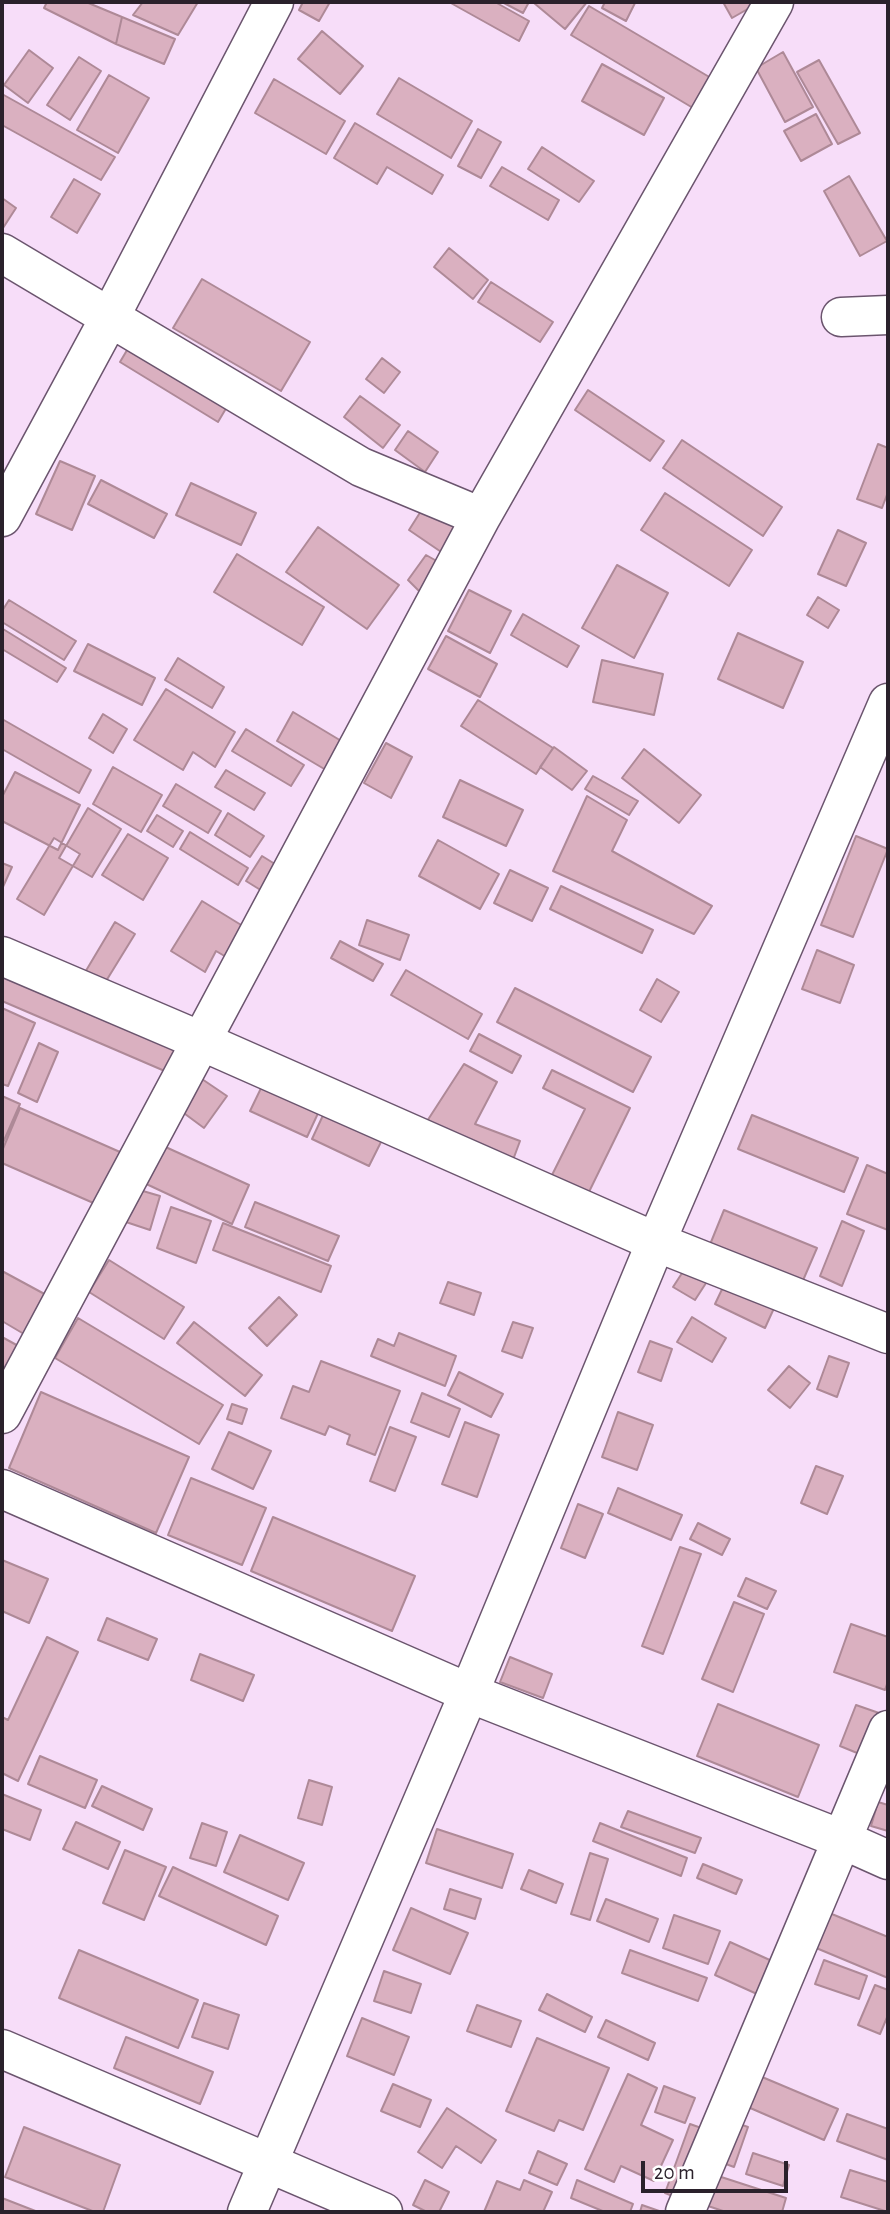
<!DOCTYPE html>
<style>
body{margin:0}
#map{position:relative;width:890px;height:2214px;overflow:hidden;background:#f7ddf9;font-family:"Alegreya Sans",sans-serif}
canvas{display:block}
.frame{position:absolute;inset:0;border:4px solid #2a212b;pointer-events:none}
.scale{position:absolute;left:641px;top:2161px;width:147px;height:32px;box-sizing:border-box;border:4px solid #2a212b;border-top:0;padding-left:9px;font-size:21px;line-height:24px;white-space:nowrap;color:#2a212b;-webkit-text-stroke:5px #fff;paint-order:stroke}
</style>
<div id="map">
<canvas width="890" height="2214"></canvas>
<div class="frame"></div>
<div class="scale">20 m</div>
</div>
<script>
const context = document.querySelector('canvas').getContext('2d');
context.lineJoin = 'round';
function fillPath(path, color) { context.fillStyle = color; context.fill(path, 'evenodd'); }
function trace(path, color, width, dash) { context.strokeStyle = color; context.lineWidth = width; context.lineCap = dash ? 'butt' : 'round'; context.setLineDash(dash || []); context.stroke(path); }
const building = new Path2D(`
 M47 2H86L122 17 116 44 44 8Z
 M143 2H198L178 35 133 15Z
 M303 2H330L319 21 299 10Z
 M449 2H495L529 21 519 41Z
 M502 2H529L523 13Z
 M535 2H587L565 29 534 3Z
 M605 2H632L635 3 626 21 602 8Z
 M723 2H760L732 18Z
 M589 6 711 78 693 108 571 35Z
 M122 17 175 39 164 64 116 44Z
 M322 31 363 66 340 94 298 59Z
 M29 50 53 68 28 103 4 85Z
 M783 52 813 107 785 122 756 68Z
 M79 57 101 71 70 120 47 105Z
 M819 60 860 133 838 144 797 72Z
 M602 64 664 98 644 135 582 101Z
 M109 75 149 98 118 153 77 130Z
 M399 78 472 121 451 158 377 114Z
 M274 79 345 121 326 154 255 113Z
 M2 94 115 157 101 180 2 125Z
 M816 114 832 144 801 161 784 131Z
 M355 123 443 175 432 194 387 167 377 184 334 158Z
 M478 129 501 142 481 178 458 166Z
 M542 147 594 181 579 202 528 169Z
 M502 167 559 200 548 220 490 186Z
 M849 176 887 241 860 256 824 191Z
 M74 179 100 194 77 233 51 217Z
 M2 198 16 208 3 228 2 227Z
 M449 248 488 280 473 299 434 267Z
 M202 279 310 342 281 391 173 328Z
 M491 282 553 322 540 342 478 302Z
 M133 340 231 400 218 422 120 362Z
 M382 358 400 372 384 393 366 379Z
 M588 390 664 441 650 461 575 410Z
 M360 396 400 425 383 448 344 417Z
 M408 431 438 452 425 472 395 450Z
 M682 440 782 507 763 536 663 468Z
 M878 444 888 448V492L882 508 857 499Z
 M60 461 95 476 72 530 36 514Z
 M101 480 167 514 154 538 88 504Z
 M191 483 256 513 241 545 176 515Z
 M665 493 752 550 729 586 641 530Z
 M428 500 471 527 450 558 409 530Z
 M318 527 399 585 367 629 286 572Z
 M838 530 866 543 846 586 818 574Z
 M237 554 324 607 302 645 214 592Z
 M426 555 451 569 431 603 408 580Z
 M617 565 668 593 634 658 582 628Z
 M469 590 511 611 490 653 448 631Z
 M818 597 839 610 828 628 807 615Z
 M9 600 76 641 64 660 2 622V611Z
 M523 614 579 646 567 667 511 635Z
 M3 629 66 668 57 682 2 649Z
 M738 633 803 662 783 708 718 679Z
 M446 636 497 664 480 697 428 669Z
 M88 644 155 678 142 705 74 671Z
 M178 658 224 687 212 708 165 680Z
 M602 660 663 674 654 715 593 702Z
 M166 689 235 732 215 767 193 752 183 770 134 740Z
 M478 700 553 748 536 774 461 726Z
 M293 712 348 745 331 773 277 741Z
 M103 714 127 729 113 753 89 738Z
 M2 719 91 770 79 793 2 749Z
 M246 729 304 765 291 786 232 751Z
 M386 743 412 757 391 798 364 783Z
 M554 747 587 771 572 790 540 767Z
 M644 749 701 795 679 823 622 778Z
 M113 767 162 795 141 832 93 804Z
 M226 770 265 793 254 810 215 787Z
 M15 772 80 805 58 850 2 821V797Z
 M593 776 638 801 629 815 585 789Z
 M460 780 523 810 506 846 443 817Z
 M176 784 221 811 208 833 163 806Z
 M587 796 627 820 612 851 712 906 694 934 553 871Z
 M88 808 121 829 92 877 59 858Z
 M228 813 264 836 250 857 215 835Z
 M157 815 183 831 173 847 147 831Z
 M190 832 248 868 238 885 180 849Z
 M128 834 168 858 143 900 102 875Z
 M856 836 888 849 853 937 821 925Z
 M54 838 80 854 44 915 17 899Z
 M438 840 499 874 480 909 419 876Z
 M262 856 283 869 267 894 246 881Z
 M2 863 12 867 2 889Z
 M510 870 548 888 532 921 494 903Z
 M561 886 653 930 642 953 550 909Z
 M202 901 251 931 233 961 216 951 205 972 171 951Z
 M367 920 409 935 400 960 359 945Z
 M115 922 135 934 103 986 84 974Z
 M340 941 383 964 373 981 331 958Z
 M817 950 854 965 840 1003 802 989Z
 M2 961 182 1039 167 1072 2 1001Z
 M406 970 482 1014 468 1039 391 995Z
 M657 979 679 992 661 1022 640 1010Z
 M515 988 651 1057 633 1092 497 1022Z
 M2 1008 35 1023 8 1086 2 1084Z
 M479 1034 521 1056 512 1073 470 1051Z
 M39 1043 58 1052 37 1102 18 1093Z
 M464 1064 497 1082 475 1124 520 1141 510 1168 420 1132Z
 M552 1070 630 1108 586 1198 549 1181 585 1109 543 1088Z
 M199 1077 227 1096 204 1128 177 1108Z
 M264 1082 320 1109 307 1137 250 1111Z
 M2 1096 20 1104 2 1145Z
 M20 1108 120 1152 98 1205 2 1163V1151Z
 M325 1111 383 1138 369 1166 312 1139Z
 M752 1115 858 1158 844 1192 738 1149Z
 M159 1144 249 1185 232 1224 142 1182Z
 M867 1165 888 1174V1230L847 1214Z
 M136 1189 160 1196 150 1230 126 1222Z
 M255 1202 339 1236 328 1261 245 1227Z
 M171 1207 211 1221 196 1263 157 1248Z
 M724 1210 817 1248 801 1285 709 1247Z
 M842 1221 864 1231 842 1286 820 1276Z
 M223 1223 331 1266 321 1292 213 1250Z
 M109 1260 184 1307 164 1339 89 1292Z
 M686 1267 708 1280 695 1300 673 1287Z
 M2 1271 50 1297 29 1337 2 1321Z
 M448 1282 481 1293 474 1315 440 1303Z
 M725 1283 775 1306 765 1328 715 1304Z
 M279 1297 297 1315 267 1346 249 1328Z
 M692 1317 726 1338 712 1362 677 1342Z
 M78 1318 223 1405 199 1444 55 1358Z
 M194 1322 262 1375 245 1396 177 1343Z
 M513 1322 533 1328 522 1358 502 1351Z
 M399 1333 456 1356 445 1386 371 1356 378 1339 394 1346Z
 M2 1337 22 1348 2 1384Z
 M650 1341 672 1349 661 1381 638 1372Z
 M829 1356 849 1363 837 1397 817 1389Z
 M321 1361 400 1391 375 1455 347 1444 350 1435 329 1426 325 1435 281 1418 293 1386 309 1392Z
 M789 1366 810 1383 790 1408 768 1390Z
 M459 1372 503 1394 491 1417 448 1395Z
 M41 1392 189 1457 156 1533 9 1468Z
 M422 1393 460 1409 449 1437 411 1422Z
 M232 1404 247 1409 242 1424 227 1419Z
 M618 1412 653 1425 637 1470 602 1457Z
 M465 1422 499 1435 477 1497 442 1484Z
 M390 1427 416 1437 395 1491 370 1481Z
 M229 1432 271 1451 253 1489 212 1469Z
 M816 1466 843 1476 827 1514 801 1503Z
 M191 1478 266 1508 242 1565 168 1535Z
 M618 1488 682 1515 671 1540 608 1513Z
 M578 1504 603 1514 585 1558 561 1548Z
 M273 1517 415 1576 392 1631 251 1571Z
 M698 1523 730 1539 722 1555 690 1539Z
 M680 1547 701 1554 663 1654 642 1646Z
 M2 1560 48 1579 29 1623 2 1611Z
 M746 1578 776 1591 767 1609 738 1596Z
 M734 1602 764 1614 733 1692 702 1679Z
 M107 1618 157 1639 148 1660 98 1640Z
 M851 1624 888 1637V1681L885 1690 834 1672Z
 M47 1637 78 1652 18 1781 2 1773V1717L8 1720Z
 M200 1654 254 1675 243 1701 191 1680Z
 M510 1657 552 1674 543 1698 500 1682Z
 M718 1704 819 1745 798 1797 697 1756Z
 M856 1705 879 1713 862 1755 840 1746Z
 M40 1756 97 1780 85 1808 28 1784Z
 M309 1780 332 1787 322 1825 298 1818Z
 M102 1786 152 1809 143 1830 92 1806Z
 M2 1794 41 1810 30 1840 2 1829Z
 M878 1802 888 1805V1831L871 1826Z
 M628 1811 701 1838 695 1853 621 1827Z
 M76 1822 120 1842 108 1869 63 1849Z
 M202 1823 227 1832 216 1866 190 1858Z
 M600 1823 687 1858 681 1876 593 1841Z
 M437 1829 513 1854 502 1888 426 1863Z
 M240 1835 304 1863 288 1900 224 1872Z
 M125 1850 166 1867 144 1920 103 1903Z
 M590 1853 608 1859 590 1920 571 1914Z
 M703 1864 742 1880 736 1894 697 1878Z
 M173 1867 278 1916 266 1945 159 1896Z
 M529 1870 563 1884 556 1903 521 1889Z
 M450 1889 481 1899 475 1919 444 1909Z
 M606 1899 658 1919 649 1942 597 1921Z
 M411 1908 468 1933 450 1974 393 1950Z
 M822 1910 888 1937V1978L809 1945Z
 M674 1915 720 1931 708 1964 663 1948Z
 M730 1942 772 1961 757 1994 715 1975Z
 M79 1950 198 2000 178 2048 59 1998Z
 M630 1950 707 1978 698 2001 622 1973Z
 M824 1960 867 1976 859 1999 815 1984Z
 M384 1971 421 1984 411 2013 374 2001Z
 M875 1985 888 1990V2015L880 2034 858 2025Z
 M547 1994 592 2017 585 2032 539 2010Z
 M204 2003 239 2015 228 2049 192 2037Z
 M477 2005 521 2021 511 2047 467 2031Z
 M362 2018 409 2037 394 2075 347 2056Z
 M606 2020 655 2043 648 2060 598 2037Z
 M126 2037 213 2072 200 2104 114 2068Z
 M537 2038 609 2068 583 2130 559 2120 554 2131 506 2111Z
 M628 2074 657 2088 641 2125 673 2140 654 2181 621 2166 614 2182 585 2169Z
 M755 2074 838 2109 824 2140 741 2104Z
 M393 2084 431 2100 420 2127 381 2111Z
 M664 2086 695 2098 685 2123 655 2112Z
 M447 2108 496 2140 481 2163 456 2146 442 2168 418 2152Z
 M847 2114 888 2129V2160L837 2141Z
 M728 2120 748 2127 734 2167 715 2160Z
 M690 2124 707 2130 683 2200 665 2193Z
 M24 2127 120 2165 103 2212H95L5 2177Z
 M538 2151 567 2164 557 2185 529 2173Z
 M753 2153 789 2165 783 2186 746 2174Z
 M850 2170 888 2182V2212L841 2197Z
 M712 2174 786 2198 782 2212H726L702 2204Z
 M425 2180 449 2192 439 2212H427L413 2205Z
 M524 2180 552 2192 543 2212H484L497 2181 520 2190Z
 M577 2180 633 2204 630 2212H605L571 2198Z
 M2 2198 38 2212H2Z
 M642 2205 662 2212H640Z`);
fillPath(building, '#dab0c0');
trace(building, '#ae8997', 2);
const minor = new Path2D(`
 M2 253 361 467 481 517
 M841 317 888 315
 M2 517 110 317 274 2
 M2 956 201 1041 656 1242 888 1334
 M2 1414 481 517 774 2
 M2 1489 469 1693 841 1839 888 1860
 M2 2049 383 2212
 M247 2212 469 1693 656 1242 888 703
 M685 2212 888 1730`);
trace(minor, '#6b556e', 41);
trace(minor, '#fff', 38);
</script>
